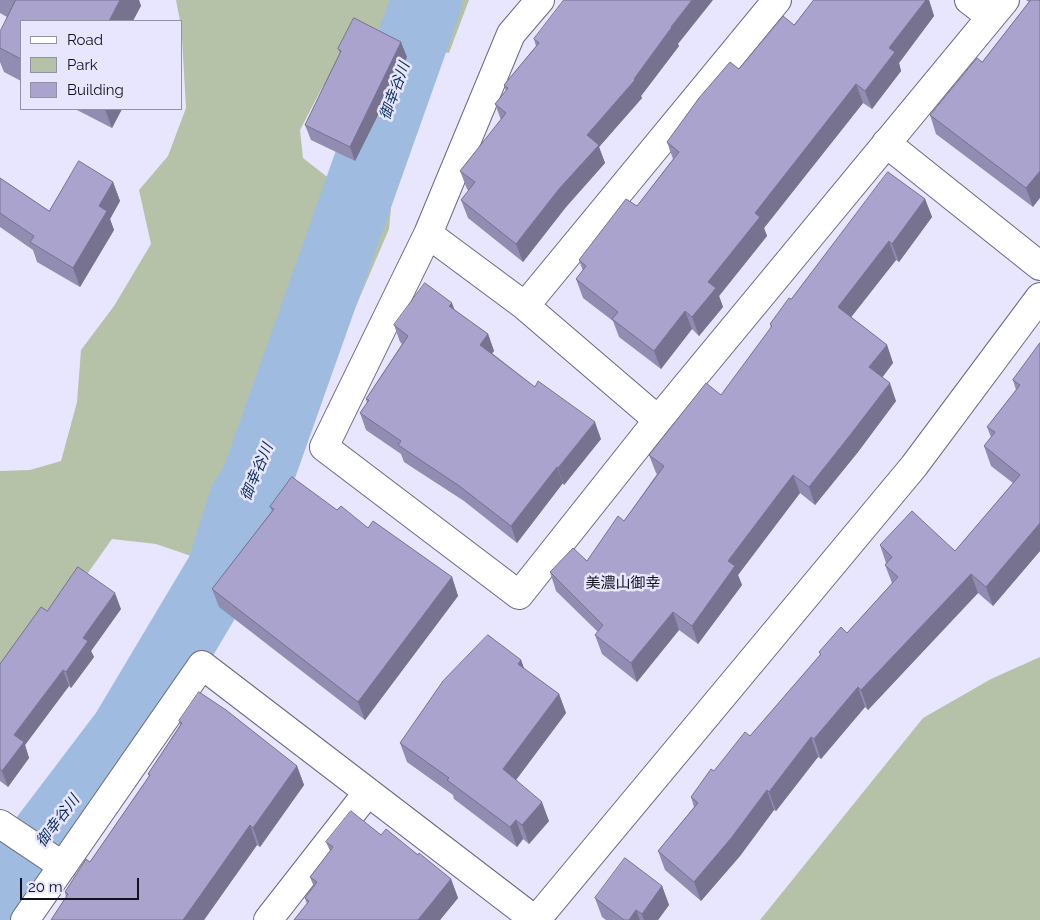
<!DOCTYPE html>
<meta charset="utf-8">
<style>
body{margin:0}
#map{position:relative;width:1040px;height:920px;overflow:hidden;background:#e8e6fe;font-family:Raleway,sans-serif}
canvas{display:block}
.legend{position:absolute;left:20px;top:20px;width:162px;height:90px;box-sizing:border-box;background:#e8e6fe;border:1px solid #9391a4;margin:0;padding:6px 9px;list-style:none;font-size:15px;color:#13111c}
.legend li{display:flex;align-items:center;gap:10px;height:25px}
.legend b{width:25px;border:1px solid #9391a4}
.scale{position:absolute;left:20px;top:878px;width:119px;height:22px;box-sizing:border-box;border:2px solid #13111c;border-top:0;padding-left:6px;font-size:15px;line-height:18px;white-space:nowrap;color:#13111c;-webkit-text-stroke:4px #e8e6fe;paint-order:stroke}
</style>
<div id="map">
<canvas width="1040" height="920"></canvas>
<ul class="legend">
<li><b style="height:6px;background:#fff"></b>Road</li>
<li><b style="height:14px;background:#b6c2a8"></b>Park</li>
<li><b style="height:14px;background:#a9a3ce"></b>Building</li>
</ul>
<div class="scale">20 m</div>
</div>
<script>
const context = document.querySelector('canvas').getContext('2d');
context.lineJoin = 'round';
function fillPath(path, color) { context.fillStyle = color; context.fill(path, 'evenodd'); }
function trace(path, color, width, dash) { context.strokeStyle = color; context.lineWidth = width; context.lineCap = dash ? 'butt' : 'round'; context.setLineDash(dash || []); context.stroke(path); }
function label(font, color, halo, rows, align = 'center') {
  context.font = font + ' Raleway,"Noto Sans JP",sans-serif'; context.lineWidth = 5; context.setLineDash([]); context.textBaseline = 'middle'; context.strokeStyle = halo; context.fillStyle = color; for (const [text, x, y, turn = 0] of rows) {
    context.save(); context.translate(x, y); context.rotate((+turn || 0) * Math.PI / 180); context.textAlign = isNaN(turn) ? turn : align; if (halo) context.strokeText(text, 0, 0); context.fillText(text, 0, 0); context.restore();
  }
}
fillPath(new Path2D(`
 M176 0H469L449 53 429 51 395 29 365 33 322 88 300 130 303 158 326 176 391 208 389 229 327 374 288 435 194 557 156 544 112 539 88 573 28 633 0 670V471L30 470 61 461 77 402 81 350 114 306 151 244 139 190 168 156 186 108 181 21H180Z
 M1040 657V920H760L923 718 991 679Z`), '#b6c2a8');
trace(new Path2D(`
 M0 898 126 732 222 571 244 501 256 482 427 0`), '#a0bbe0', 71);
const minor = new Path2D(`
 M540 0 511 34 428 234 324 447 519 595 658 420 1005 0
 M969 0 991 17
 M886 143 1040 266
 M428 234 525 306 658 420
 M525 306 777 0
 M0 824 54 860 62 867
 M25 920 202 665 535 920
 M268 920 368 792`);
const tertiary = new Path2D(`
 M536 920 914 466 1040 297`);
trace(minor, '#6a6781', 30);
trace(tertiary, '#6a6781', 30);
trace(minor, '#fff', 28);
trace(tertiary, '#fff', 28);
fillPath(new Path2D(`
 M0 0H139L141 6 21 21V81L4 72 0 62V48L7 17 0 13Z
 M814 0H929L934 16 899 63 901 71 872 109 863 103 764 228 767 236 719 296 723 307 699 336 692 329 661 369 619 337 613 321 583 298 576 279 583 271 579 260 637 206 673 159 667 142 739 69 794 25Z
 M1026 0H1040L1033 207 936 134 930 115 982 62 1029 2Z
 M534 39 678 44 679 46 641 96 642 98 599 147 605 163 566 207 523 262 468 218 461 200 469 191 467 189 460 171 501 120 495 104 506 91 504 85 536 46Z
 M338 49 407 57 355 161 311 140 305 125 340 53Z
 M75 109H122L112 128Z
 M0 178 49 211 113 182 120 201 110 219 114 230 80 287 37 262 33 250 0 227Z
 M925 199 932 217 899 262 896 260 851 317 887 345 893 363 882 377 896 401 858 452 815 505 800 493 738 575 742 585 698 644 679 630 637 682 602 654 595 635 598 632 556 591 550 572 587 561 624 521 657 474 656 473 649 455 721 395 771 328 770 324 791 299Z
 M455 310 488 334 494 351 492 353 601 439 564 485 563 483 517 543 464 501 404 462 401 454 366 430 360 413 367 403 366 399 402 344 400 342 394 325Z
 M1040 343V551L993 606 978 593 868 710 865 707 821 759 818 757 776 811 774 810 740 856 701 901 665 870 658 851 694 807 691 797 714 771 750 736 820 655 819 652 847 633 892 583 885 565 886 563 880 545 955 551 1013 483 991 466 984 446 991 437 987 427 1016 390 1013 380Z
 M270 507 337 510 452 577 458 596 365 720 219 607 212 589 272 511Z
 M121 609 91 651 94 657 71 688 69 686 25 745 29 758 8 787 0 781V664L47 611Z
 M521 660 524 669 559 694 566 713 516 780 549 821 529 844 523 839 517 847 454 799 453 795 407 762 400 743Z
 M179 721 297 766 304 785 260 847 257 845 204 920H51L66 897 65 892 90 862 149 776 148 774 180 725Z
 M381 835 418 855 451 879 458 898 440 920H294L307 904 305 898 314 887 310 877 330 851 326 842Z
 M662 886 669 905 658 920H606L602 917 595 898Z`), '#918cb1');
fillPath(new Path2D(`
 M120 0H139L141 6 133 21H109Z
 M692 0H713L678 44 679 46 641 96 642 98 599 147 605 163 566 207 523 262 516 244 559 189 587 135 634 79 671 27Z
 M926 0H929L934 16 899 63 901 71 872 109 865 91 889 48Z
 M401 42 407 57 355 161 350 147Z
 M856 84 863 103 764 228 767 236 719 296 723 307 699 336 692 317 708 282 755 213Z
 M105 109H122L112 128Z
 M1040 171V198L1033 207 1026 188Z
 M113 182 120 201 110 219 114 230 80 287 73 268 99 206Z
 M925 199 932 217 899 262 892 244Z
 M889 241 896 260 845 325 838 307Z
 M452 303 458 319 449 306Z
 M685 311 692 329 661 369 654 351Z
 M488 334 494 351 486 361 480 345Z
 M887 345 893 363 876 386 869 367Z
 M890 383 896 401 858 452 815 505 809 487Z
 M595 422 601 439 564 485 558 468Z
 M557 467 563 483 517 543 511 526Z
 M793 475 800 493 738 575 742 585 698 644 692 626 728 561Z
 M1040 523V551L993 606 986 587Z
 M971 574 978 593 868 710 861 690Z
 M452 577 458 596 365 720 358 702Z
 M115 593 121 609 91 651 94 657 71 688 66 672 83 638Z
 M673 612 679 630 637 682 631 663Z
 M521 660 528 679 518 664Z
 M63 670 69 686 25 745 29 758 8 787 2 771 14 735Z
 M858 687 865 707 821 759 814 739Z
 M559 694 566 713 510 788 503 769Z
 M811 737 818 757 776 811 769 792Z
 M297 766 304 785 260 847 253 828Z
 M767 790 774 810 740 856 701 901 694 882Z
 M542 802 549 821 529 844 522 825Z
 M516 820 523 839 517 847 510 827Z
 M250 825 257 845 204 920H183Z
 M451 879 458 898 440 920H418Z
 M662 886 669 905 658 920H644L642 914Z
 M636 910 640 920H629Z`), '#767290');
const building = new Path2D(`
 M16 0H120L109 21H21V59L0 48V32Z
 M564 0H692L671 27H672L634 79 635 80 587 135 599 145 559 189 516 244 461 200 475 182 460 171 506 113 495 104 508 88 504 85 539 43 534 39Z
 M814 0H926L889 48 895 52 865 91 856 84 755 213 760 217 708 282 716 288 692 317 685 311 654 351 612 319 618 312 576 279 586 266 579 260 626 199 637 206 679 152 667 142 699 98 730 62 739 69 783 16 794 25Z
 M1031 0H1040V171L1026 188 930 115 977 58 982 62Z
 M354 18 401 42 350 147 305 125 341 51 338 49Z
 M79 161 113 182 99 206 107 211 73 268 30 242 34 236 0 213V178L49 211Z
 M888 172 925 199 892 244 889 241 838 307 887 345 869 367 890 383 851 434 809 487 793 475 728 561 735 566 692 626 673 612 631 663 595 635 603 625 550 572 573 548 587 561 618 516 624 521 664 466 649 455 706 383 721 395 772 326 770 324 789 298 791 299Z
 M425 283 452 303 449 306 488 334 480 345 535 387 538 381 595 422 558 468 557 467 511 526 458 485 398 445 401 441 360 413 369 400 366 399 408 336 394 325Z
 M1040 343V523L986 587 971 574 861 690 858 687 814 739 811 737 769 792 767 790 732 837 694 882 658 851 698 803 691 797 711 769 714 771 745 732 750 736 821 654 819 652 841 627 847 633 898 577 885 565 892 557 880 545 912 511 955 551 1020 475 984 446 995 432 987 427 1020 385 1013 380Z
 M292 477 337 510 341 506 368 528 373 521 452 577 358 702 212 589 274 509 270 507Z
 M78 567 115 593 83 638 88 641 66 672 63 670 14 735 24 742 2 771 0 769V664L41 607 47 611Z
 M488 635 521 660 518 664 559 694 503 769 542 802 522 825 516 820 510 827 447 780 449 778 400 743 443 681Z
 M199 692 226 710 297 766 253 828 250 825 183 920H51L68 894 65 892 86 859 90 862 150 775 148 774 182 723 179 721Z
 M351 811 381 835 386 829 418 855 419 853 451 879 418 920H294L309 901 305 898 317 882 310 877 333 847 326 842Z
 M625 858 662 886 642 914 636 910 629 920H624L595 898Z`);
fillPath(building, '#a9a3ce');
trace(building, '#767290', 1);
label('italic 15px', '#082d5a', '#e8e6fe', [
 ["御幸谷川",395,91,-70],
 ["御幸谷川",257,472,-67],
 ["御幸谷川",58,821,-53]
]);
label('15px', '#13111c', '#e8e6fe', [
 ["美濃山御幸",623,583]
]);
</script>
